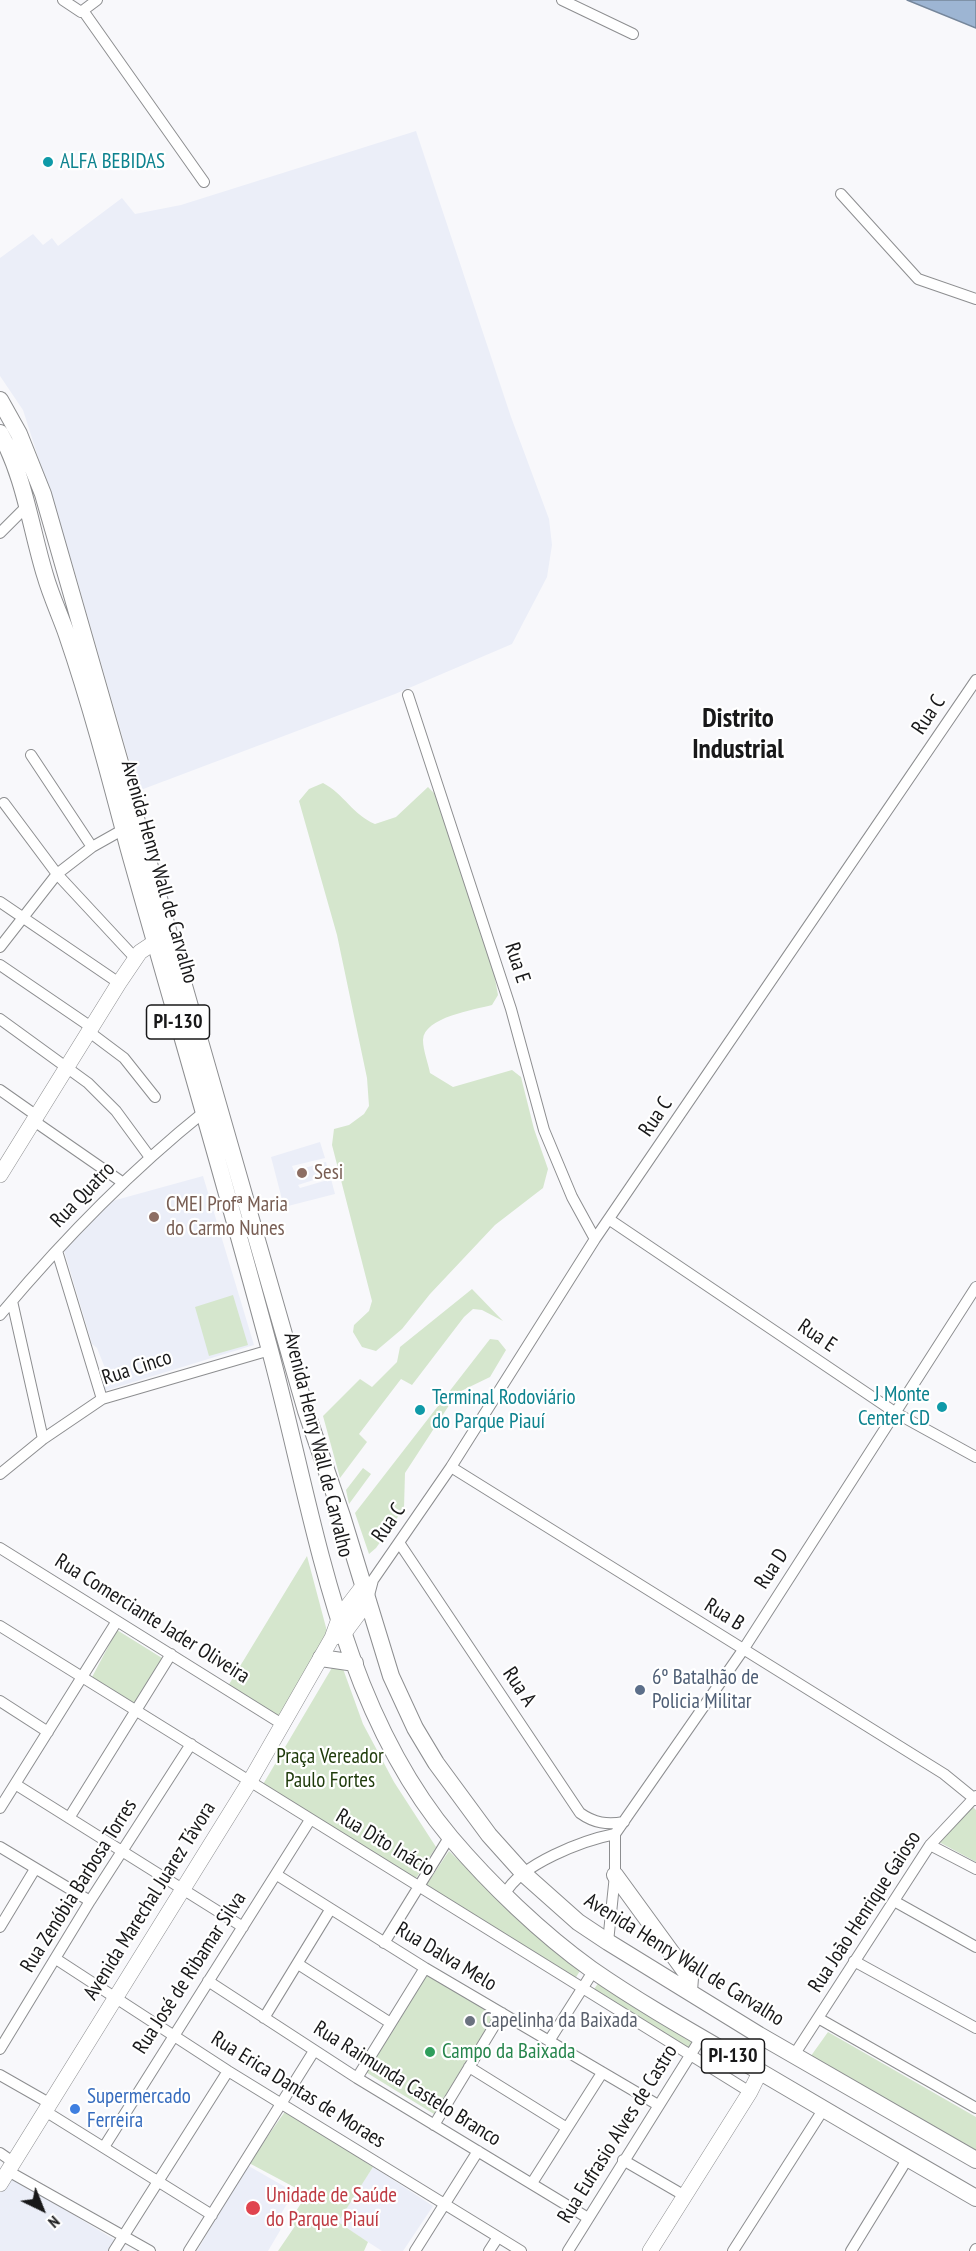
<!DOCTYPE html>
<html>
<head>
<meta charset="utf-8">
<style>
  body { margin:0 }
  #map { position:relative; width:976px; height:2251px; overflow:hidden; background:#f8f8fb; font-family:"PT Sans Narrow",sans-serif }
  canvas { display:block }
  .north { position:absolute; left:12px; top:2179px; width:60px; height:60px; -webkit-text-stroke:4px #fff; paint-order:stroke; rotate:137deg; font-size:16px; font-weight:700; line-height:24px; text-align:center; color:#181819 }
  .north::after { content:''; display:block; margin:auto; width:21px; height:27px; background:#181819; clip-path:polygon(50% 0,100% 100%,50% 72%,0 100%) }
</style>
</head>
<body>
<div id="map">
<canvas width="976" height="2251"></canvas>
<div class="north">N</div>
</div>
<script>
const ctx = document.querySelector('canvas').getContext('2d');
ctx.lineJoin = 'round';
function fillPath(path, color) {
  ctx.fillStyle = color;
  ctx.fill(path, 'evenodd');
}
function strokePath(path, color, width, dash) {
  ctx.strokeStyle = color;
  ctx.lineWidth = width;
  ctx.lineCap = dash ? 'butt' : 'round';
  ctx.setLineDash(dash || []);
  ctx.stroke(path);
}
function label(font, color, halo, rows, align = 'center') {
  ctx.font = font + ' "PT Sans Narrow",sans-serif';
  ctx.lineWidth = 4.5;
  ctx.setLineDash([]);
  ctx.textBaseline = 'middle';
  ctx.strokeStyle = halo;
  ctx.fillStyle = color;
  for (const [text, x, y, turn = 0] of rows) {
    ctx.save();
    ctx.translate(x, y);
    ctx.rotate((+turn || 0) * Math.PI / 180);
    ctx.textAlign = isNaN(turn) ? turn : align;
    if (halo) ctx.strokeText(text, 0, 0);
    ctx.fillText(text, 0, 0);
    ctx.restore();
  }
}
fillPath(new Path2D(`
  M 416,131 L 511,417 L 549,519 L 552,545 L 547,577 L 512,644 L 395,694 L 138,791 L 73,566 L 31,435 L 23,410 L 0,376 L 0,258 L 33,234 L 43,245 L 52,238 L 58,246 L 122,198 L 135,214 L 181,205 Z
  M 320,1142 L 325,1158 L 292,1166 L 294,1171 L 326,1162 L 329,1175 L 298,1185 L 300,1188 L 331,1179 L 335,1194 L 284,1207 L 271,1157 Z
  M 203,1176 L 254,1345 L 104,1391 L 99,1374 L 105,1368 L 97,1348 L 92,1344 L 63,1247 L 105,1203 Z
  M 247,2165 L 294,2192 L 275,2224 L 281,2229 L 268,2251 L 197,2251 Z
  M 373,2167 L 433,2206 L 403,2251 L 382,2251 L 337,2222 Z
  M 9,2176 L 120,2243 L 115,2251 L 0,2251 L 0,2191 Z`), '#ebeef8');
fillPath(new Path2D(`
  M 323,783 C 344,794 353,815 375,824 L 396,817 L 428,787 L 435,794 L 494,973 L 498,995 L 492,1005 C 474,1010 424,1017 423,1040 C 423,1050 428,1063 430,1073 L 453,1087 L 512,1070 L 521,1077 L 534,1129 L 548,1169 L 543,1188 L 495,1225 L 430,1294 L 402,1329 L 376,1351 L 362,1347 L 353,1332 L 354,1325 L 369,1311 L 372,1301 L 332,1145 L 334,1129 L 349,1125 L 364,1114 L 369,1106 L 367,1078 L 337,935 L 299,801 L 309,789 Z
  M 472,1289 L 503,1321 L 482,1310 L 473,1309 L 464,1317 L 412,1385 L 401,1379 L 359,1434 L 367,1442 L 340,1478 L 323,1416 L 360,1379 L 372,1387 L 397,1362 L 400,1347 Z
  M 233,1295 L 248,1345 L 209,1356 L 195,1307 Z
  M 490,1339 L 498,1340 L 506,1350 L 490,1377 L 457,1393 L 405,1473 L 404,1508 L 376,1548 L 369,1554 L 355,1513 Z
  M 363,1468 L 371,1474 L 349,1504 L 346,1490 Z
  M 307,1556 L 328,1635 L 278,1718 L 228,1686 Z
  M 117,1630 L 162,1658 L 134,1704 L 91,1679 Z
  M 333,1666 L 342,1666 L 363,1724 L 394,1782 L 436,1847 L 415,1880 L 262,1786 Z
  M 971,1805 L 976,1810 L 976,1862 L 939,1842 Z
  M 449,1851 L 496,1897 L 581,1969 L 575,1979 L 425,1887 Z
  M 425,1972 L 495,2014 L 434,2114 L 364,2071 Z
  M 599,1982 L 694,2040 L 687,2051 L 592,1992 Z
  M 828,2032 L 976,2117 L 976,2155 L 808,2060 Z
  M 286,2110 L 373,2167 L 338,2222 L 368,2242 L 364,2251 L 278,2251 L 295,2226 L 289,2222 L 307,2194 L 249,2163 Z`), '#d5e6cd');
const water = new Path2D(`
  M 907,0 L 976,0 L 976,28 Z`);
fillPath(water, '#9db5d3');
strokePath(water, '#75869b', 1.5);
const street = new Path2D(`
  M 63,0 L 81,12 L 97,0
  M 562,0 L 633,34
  M 84,12 L 204,182
  M 841,194 L 918,279 L 976,299
  M 0,533 L 25,508
  M 408,695 L 511,1009 L 544,1130 L 572,1197 L 595,1239
  M 31,755 L 92,847
  M 4,803 L 57,874 L 136,959
  M 0,902 L 119,983
  M 0,947 L 57,874 L 92,847 L 124,829
  M 0,965 L 91,1027
  M 0,1019 L 88,1083 L 116,1111 L 149,1156
  M 88,1031 L 124,1058 L 155,1097
  M 0,1090 L 37,1116
  M 34,1121 L 122,1182
  M 610,1220 L 896,1413 L 976,1457
  M 57,1251 L 102,1399
  M 12,1301 L 43,1439
  M 0,1315 C 62,1241 128,1173 204,1112
  M 451,1467 L 944,1774 L 976,1800
  M 0,1474 L 43,1439 L 102,1399 L 270,1350
  M 400,1544 L 580,1813 C 594,1823 607,1825 624,1822
  M 0,1548 L 282,1724
  M 368,1599 L 373,1580 L 451,1467 L 595,1239 L 976,680
  M 0,1626 L 750,2092
  M 0,1701 L 48,1732
  M 15,1784 L 243,1927
  M 0,1808 L 117,1621
  M 69,1818 L 171,1654
  M 930,1845 L 976,1869
  M 0,1847 L 90,1901
  M 277,1875 L 425,1968 L 658,2105
  M 505,1894 C 520,1864 584,1840 615,1834
  M 894,1901 L 976,1947
  M 0,1927 L 35,1869
  M 608,1942 L 615,1875 L 615,1834 L 743,1650 L 976,1287
  M 384,1943 L 450,1836
  M 56,1959 L 228,2071 L 521,2251
  M 854,1961 L 976,2028
  M 298,1964 L 389,2022
  M 208,1981 L 357,2078 L 588,2218
  M 264,2018 L 330,1910
  M 818,2018 L 976,2108
  M 549,2041 L 594,1970
  M 0,2049 L 90,1901 L 191,1744
  M 794,2055 L 930,1845 L 976,1796
  M 469,2067 L 567,2128
  M 0,2075 L 49,2103
  M 357,2078 L 425,1968
  M 45,2111 L 212,2215
  M 434,2125 L 502,2013
  M 104,2147 L 310,1820
  M 0,2153 L 13,2162
  M 623,2160 L 685,2196
  M 8,2171 L 150,2251
  M 532,2183 L 602,2073
  M 114,2251 L 228,2071
  M 189,2251 L 314,2051
  M 415,2251 L 478,2151
  M 489,2251 L 498,2237
  M 568,2251 L 701,2038
  M 733,2251 L 823,2110
  M 851,2251 L 908,2158
  M 975,2251 L 976,2249`);
const secondary = new Path2D(`
  M 0,1175 L 119,983 L 140,952 L 155,942
  M 335,1637 L 345,1632 L 368,1601
  M 0,2184 L 250,1781 L 332,1638 L 340,1616 L 363,1586
  M 650,2251 L 750,2092 L 760,2072`);
const primary = new Path2D(`
  M 0,400 L 19,434 L 43,494 L 306,1411 L 342,1516 L 391,1676 L 415,1728 L 436,1763 L 489,1835 L 524,1874 L 578,1922 L 608,1942 L 759,2035 L 976,2160
  M 0,433 C 24,475 31,529 45,575 C 51,596 60,615 67,635 C 91,705 110,778 129,850 C 175,1014 224,1178 268,1343 C 314,1510 336,1701 451,1838 C 490,1884 542,1934 591,1969 C 647,2008 706,2040 764,2074 C 835,2116 905,2157 976,2198
  M 321,1658 L 355,1663
  M 615,1875 L 690,1978 L 689,1991`);
strokePath(street, '#8d8e90', 12);
strokePath(secondary, '#8d8e90', 16);
strokePath(primary, '#8d8e90', 18);
strokePath(street, '#fff', 10);
strokePath(secondary, '#fff', 15);
strokePath(primary, '#fff', 16);
for (const [x, y, r, color] of [
  [48,162,6,"#0f9aa8"],
  [302,1173,6,"#8d6e63"],
  [154,1217,6,"#8d6e63"],
  [942,1407,6,"#0f9aa8"],
  [420,1410,6,"#0f9aa8"],
  [640,1690,6,"#5c6f8a"],
  [470,2021,6,"#6b7280"],
  [430,2052,6,"#2e9e5b"],
  [75,2109,6,"#3f7fe0"],
  [253,2208,8,"#e0444e"]
]) {
  const dot = new Path2D();
  dot.arc(x, y, r, 0, 2 * Math.PI);
  ctx.fillStyle = color;
  ctx.fill(dot);
  strokePath(dot, '#fff', 2);
}
for (const [x, y, w] of [
  [178,1022,63],
  [733,2056,63]
]) {
  const box = new Path2D();
  box.roundRect(x - w / 2, y - 17, w, 34, 4.5);
  ctx.fillStyle = '#fff';
  ctx.fill(box);
  strokePath(box, '#181819', 1.5);
}
label('bold 20px', '#181819', null, [
  ["PI-130",178,1022],
  ["PI-130",733,2056]
]);
label('21px', '#0d838f', '#fff', [
  ["ALFA BEBIDAS",60,162],
  ["J Monte",930,1395,"right"],
  ["Center CD",930,1419,"right"],
  ["Terminal Rodoviário",432,1398],
  ["do Parque Piauí",432,1422]
], 'left');
label('21px', '#181819', '#fff', [
  ["Rua C",929,715,-56],
  ["Avenida Henry Wall de Carvalho",159,872,74],
  ["Rua E",517,963,72],
  ["Rua C",656,1117,-56],
  ["Rua Quatro",83,1195,-46],
  ["Rua E",817,1336,34],
  ["Rua Cinco",137,1368,-18],
  ["Avenida Henry Wall de Carvalho",318,1445,76],
  ["Rua C",389,1523,-55],
  ["Rua D",772,1569,-57],
  ["Rua B",724,1615,32],
  ["Rua Comerciante Jader Oliveira",152,1619,32],
  ["Rua A",519,1687,56],
  ["Rua Dito Inácio",385,1843,31],
  ["Rua Zenóbia Barbosa Torres",79,1886,-58],
  ["Avenida Marechal Juarez Távora",150,1901,-58],
  ["Rua João Henrique Gaioso",865,1912,-57],
  ["Rua Dalva Melo",446,1957,31],
  ["Avenida Henry Wall de Carvalho",684,1960,32],
  ["Rua José de Ribamar Silva",190,1973,-57],
  ["Rua Raimunda Castelo Branco",407,2084,32],
  ["Rua Erica Dantas de Moraes",298,2090,32],
  ["Rua Eufrasio Alves de Castro",618,2134,-58]
]);
label('21px', '#785e54', '#fff', [
  ["Sesi",314,1173],
  ["CMEI Profª Maria",166,1205],
  ["do Carmo Nunes",166,1229]
], 'left');
label('21px', '#4e5e75', '#fff', [
  ["6º Batalhão de",652,1678],
  ["Policia Militar",652,1702]
], 'left');
label('21px', '#1e3a0a', '#fff', [
  ["Praça Vereador",330,1757],
  ["Paulo Fortes",330,1781]
]);
label('21px', '#5b616d', '#fff', [
  ["Capelinha da Baixada",482,2021]
], 'left');
label('21px', '#27864d', '#fff', [
  ["Campo da Baixada",442,2052]
], 'left');
label('21px', '#366cbe', '#fff', [
  ["Supermercado",87,2097],
  ["Ferreira",87,2121]
], 'left');
label('21px', '#be3a42', '#fff', [
  ["Unidade de Saúde",266,2196],
  ["do Parque Piauí",266,2220]
], 'left');
label('bold 27px', '#181819', '#fff', [
  ["Distrito",738,719],
  ["Industrial",738,750]
]);
</script>
</body>
</html>
